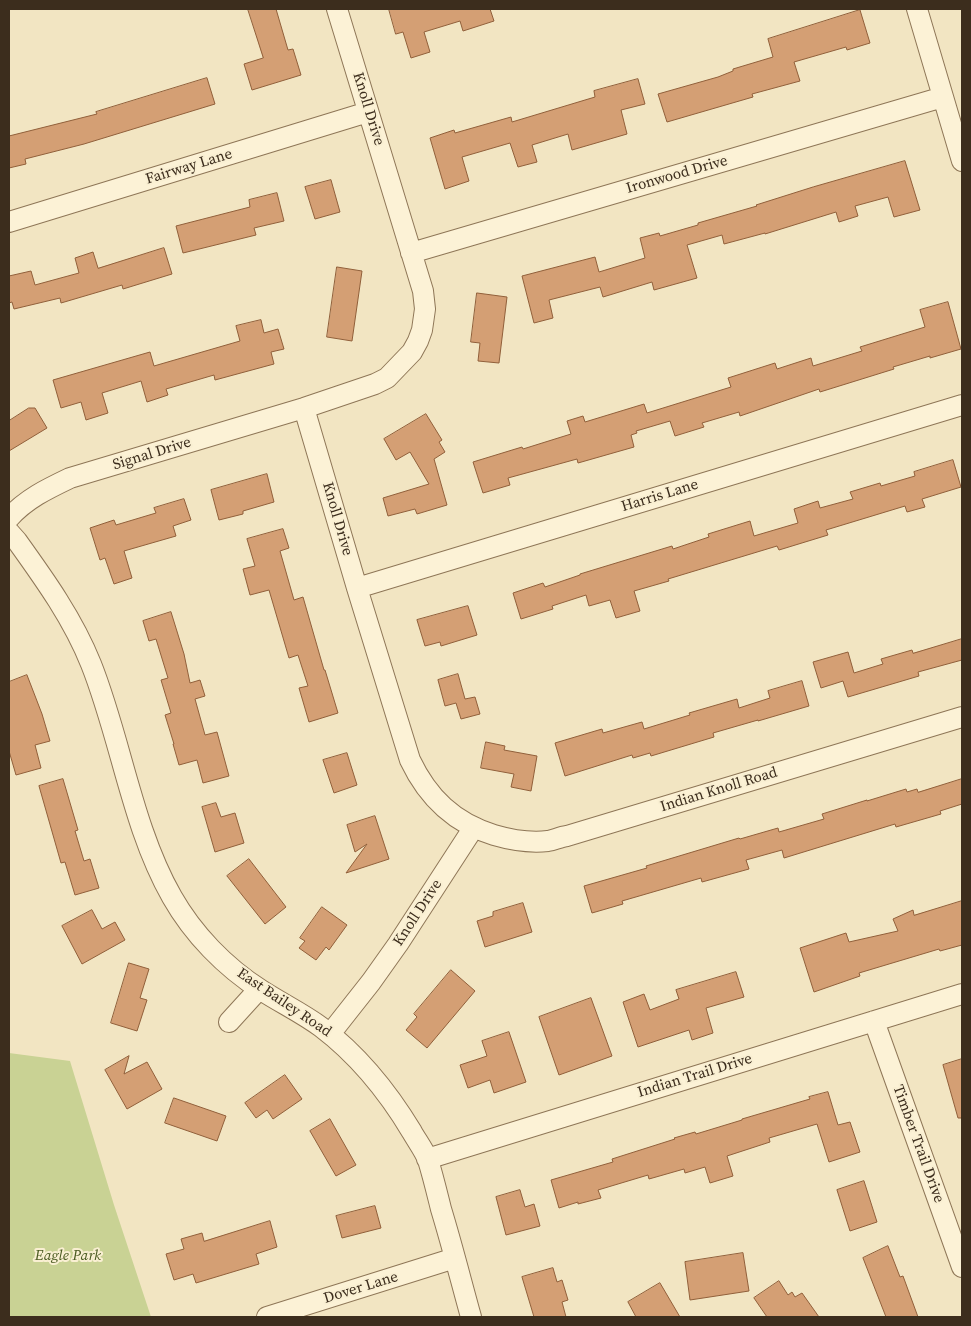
<!DOCTYPE html>
<html>
<head>
<meta charset="utf-8">
<style>
  body { margin:0 }
  #map { position:relative; width:971px; height:1326px; overflow:hidden; background:#f2e5c2; font-family:"Source Serif 4",serif }
  canvas { display:block }
  .frame { position:absolute; inset:0; border:10px solid #3c2d1d; pointer-events:none }
</style>
</head>
<body>
<div id="map">
<canvas width="971" height="1326"></canvas>
<div class="frame"></div>
</div>
<script>
const ctx = document.querySelector('canvas').getContext('2d');
ctx.lineJoin = 'round';
function fillPath(path, color) {
  ctx.fillStyle = color;
  ctx.fill(path, 'evenodd');
}
function strokePath(path, color, width, dash) {
  ctx.strokeStyle = color;
  ctx.lineWidth = width;
  ctx.lineCap = dash ? 'butt' : 'round';
  ctx.setLineDash(dash || []);
  ctx.stroke(path);
}
function label(font, color, halo, rows, align = 'center') {
  ctx.font = font + ' "Source Serif 4",serif';
  ctx.lineWidth = 4;
  ctx.setLineDash([]);
  ctx.textBaseline = 'middle';
  ctx.strokeStyle = halo;
  ctx.fillStyle = color;
  for (const [text, x, y, turn = 0] of rows) {
    ctx.save();
    ctx.translate(x, y);
    ctx.rotate((+turn || 0) * Math.PI / 180);
    ctx.textAlign = isNaN(turn) ? turn : align;
    if (halo) ctx.strokeText(text, 0, 0);
    ctx.fillText(text, 0, 0);
    ctx.restore();
  }
}
fillPath(new Path2D(`
  M 9,1053 L 70,1061 L 114,1205 L 151,1317 L 9,1317 Z`), '#c9d294');
const building = new Path2D(`
  M 248,9 L 276,9 L 288,50 L 293,49 L 301,75 L 252,90 L 244,64 L 263,58 Z
  M 389,9 L 490,9 L 494,21 L 463,31 L 460,21 L 424,32 L 430,52 L 411,58 L 403,32 L 396,34 Z
  M 860,10 L 870,43 L 847,50 L 846,47 L 794,62 L 800,81 L 752,94 L 753,97 L 667,122 L 658,94 L 718,77 L 733,71 L 733,69 L 773,57 L 768,39 Z
  M 207,78 L 215,104 L 84,144 L 25,159 L 26,164 L 9,168 L 9,136 L 97,114 L 96,112 Z
  M 638,79 L 645,104 L 621,110 L 627,134 L 572,150 L 568,134 L 532,145 L 537,162 L 518,167 L 510,143 L 462,157 L 469,181 L 445,189 L 430,138 L 454,130 L 455,133 L 511,117 L 512,122 L 595,97 L 594,91 Z
  M 905,161 L 920,210 L 894,217 L 888,197 L 855,206 L 858,216 L 839,222 L 836,212 L 765,234 L 765,233 L 724,244 L 722,235 L 687,245 L 697,278 L 654,290 L 652,282 L 603,297 L 600,287 L 549,300 L 553,318 L 534,323 L 522,276 L 595,257 L 599,272 L 645,258 L 640,238 L 659,233 L 660,236 L 698,225 L 698,223 L 757,206 L 756,205 L 813,187 Z
  M 331,180 L 340,212 L 315,219 L 305,187 Z
  M 277,193 L 284,221 L 254,228 L 256,235 L 183,253 L 176,226 L 250,207 L 249,200 Z
  M 164,248 L 172,274 L 123,289 L 122,285 L 61,303 L 60,298 L 14,309 L 12,302 L 9,303 L 9,276 L 31,271 L 35,285 L 79,273 L 75,258 L 93,252 L 98,268 Z
  M 337,267 L 362,271 L 352,341 L 327,337 Z
  M 477,293 L 507,297 L 499,363 L 478,361 L 480,343 L 471,342 Z
  M 948,302 L 961,349 L 930,358 L 930,356 L 893,367 L 894,369 L 820,392 L 819,389 L 740,416 L 739,412 L 702,423 L 704,427 L 675,436 L 670,421 L 636,431 L 637,433 L 631,435 L 634,447 L 578,463 L 577,459 L 508,478 L 510,485 L 483,493 L 473,462 L 522,447 L 523,449 L 571,434 L 567,421 L 583,416 L 585,422 L 644,404 L 647,413 L 731,387 L 728,378 L 775,363 L 777,369 L 811,358 L 813,366 L 862,351 L 860,347 L 925,327 L 920,310 Z
  M 261,320 L 264,333 L 278,329 L 284,349 L 271,352 L 274,364 L 215,380 L 214,375 L 166,389 L 168,395 L 147,402 L 141,381 L 102,393 L 108,413 L 86,420 L 81,402 L 61,408 L 53,380 L 150,352 L 154,366 L 240,341 L 236,326 Z
  M 29,408 L 35,408 L 47,428 L 9,451 L 9,421 Z
  M 426,414 L 442,440 L 439,442 L 445,452 L 434,459 L 447,505 L 417,514 L 415,509 L 388,516 L 383,498 L 429,484 L 410,452 L 396,460 L 384,439 Z
  M 953,460 L 961,487 L 922,499 L 925,507 L 907,512 L 905,506 L 826,530 L 828,535 L 779,550 L 777,546 L 668,579 L 669,581 L 634,591 L 640,611 L 616,618 L 610,600 L 589,606 L 586,595 L 552,606 L 553,609 L 521,619 L 513,593 L 543,583 L 545,587 L 580,575 L 580,574 L 672,546 L 673,549 L 709,537 L 708,534 L 750,521 L 754,536 L 798,523 L 794,509 L 818,501 L 820,508 L 853,499 L 850,492 L 880,483 L 881,486 L 915,476 L 914,472 Z
  M 267,474 L 274,502 L 243,511 L 243,514 L 219,520 L 211,490 Z
  M 184,499 L 191,520 L 173,526 L 176,536 L 124,551 L 132,578 L 114,584 L 105,558 L 100,560 L 90,528 L 114,520 L 116,525 L 156,513 L 154,508 Z
  M 283,529 L 289,548 L 280,551 L 294,600 L 303,597 L 324,670 L 325,670 L 338,713 L 309,722 L 299,688 L 308,686 L 298,655 L 289,658 L 269,590 L 250,595 L 243,569 L 255,566 L 247,539 Z
  M 468,606 L 477,635 L 441,646 L 440,642 L 425,646 L 417,620 Z
  M 171,612 L 184,654 L 190,683 L 200,680 L 205,696 L 195,699 L 205,735 L 217,732 L 229,776 L 203,783 L 197,760 L 179,765 L 173,744 L 174,744 L 165,715 L 171,713 L 161,680 L 168,678 L 156,639 L 149,641 L 143,621 Z
  M 962,639 L 962,660 L 918,672 L 919,676 L 848,697 L 843,681 L 821,688 L 813,662 L 848,652 L 854,673 L 883,664 L 881,659 L 912,650 L 913,653 Z
  M 458,674 L 465,699 L 475,697 L 480,714 L 461,719 L 456,703 L 445,706 L 438,680 Z
  M 27,675 L 42,714 L 50,741 L 35,745 L 41,768 L 16,775 L 9,751 L 9,682 Z
  M 802,681 L 809,706 L 758,721 L 758,720 L 713,733 L 714,737 L 651,756 L 650,753 L 633,758 L 632,755 L 565,776 L 555,743 L 602,729 L 603,733 L 642,722 L 644,729 L 690,715 L 689,713 L 737,699 L 739,708 L 770,698 L 768,691 Z
  M 486,742 L 505,746 L 504,750 L 537,756 L 531,791 L 511,787 L 514,774 L 481,768 Z
  M 347,753 L 357,785 L 334,793 L 323,760 Z
  M 63,779 L 78,830 L 75,831 L 84,861 L 90,859 L 99,888 L 75,895 L 65,862 L 61,863 L 39,786 Z
  M 962,779 L 962,804 L 940,811 L 941,814 L 896,827 L 895,824 L 784,858 L 782,850 L 746,860 L 749,869 L 702,882 L 701,878 L 622,901 L 623,904 L 592,913 L 584,886 L 647,868 L 646,866 L 739,838 L 740,839 L 778,828 L 779,832 L 824,819 L 822,814 L 867,800 L 867,801 L 906,789 L 907,792 L 917,789 L 918,792 Z
  M 216,803 L 221,817 L 235,813 L 244,843 L 215,852 L 202,807 Z
  M 375,816 L 389,859 L 346,873 L 367,844 L 355,852 L 347,825 Z
  M 249,859 L 286,907 L 265,924 L 227,876 Z
  M 962,901 L 962,945 L 940,951 L 939,949 L 859,973 L 860,976 L 814,992 L 800,948 L 846,933 L 849,942 L 898,931 L 893,919 L 913,910 L 914,915 Z
  M 523,903 L 532,932 L 485,947 L 477,921 L 493,916 L 493,912 Z
  M 322,907 L 347,925 L 329,950 L 326,947 L 316,960 L 299,948 L 305,941 L 300,938 Z
  M 92,910 L 102,929 L 115,922 L 125,940 L 82,964 L 62,926 Z
  M 129,963 L 149,969 L 140,998 L 147,1000 L 137,1031 L 111,1023 Z
  M 451,970 L 475,991 L 427,1048 L 406,1030 L 417,1017 L 414,1014 Z
  M 736,972 L 744,997 L 706,1008 L 713,1033 L 692,1040 L 689,1030 L 638,1047 L 623,1002 L 644,994 L 650,1010 L 679,999 L 676,990 Z
  M 591,998 L 612,1056 L 559,1075 L 539,1017 Z
  M 509,1032 L 526,1082 L 494,1093 L 490,1080 L 468,1088 L 460,1065 L 487,1056 L 482,1041 Z
  M 129,1056 L 124,1074 L 147,1062 L 162,1089 L 127,1109 L 105,1070 Z
  M 962,1059 L 962,1118 L 958,1118 L 943,1065 Z
  M 285,1075 L 302,1099 L 273,1119 L 267,1110 L 256,1118 L 245,1103 Z
  M 828,1092 L 838,1125 L 850,1122 L 860,1152 L 829,1162 L 817,1124 L 769,1138 L 770,1142 L 727,1156 L 733,1176 L 710,1183 L 705,1167 L 685,1173 L 684,1169 L 649,1179 L 648,1175 L 598,1190 L 601,1198 L 578,1204 L 578,1202 L 559,1208 L 551,1180 L 613,1162 L 612,1159 L 675,1139 L 674,1138 L 695,1132 L 696,1134 L 742,1120 L 742,1119 L 810,1099 L 809,1097 Z
  M 174,1098 L 226,1116 L 217,1141 L 165,1123 Z
  M 330,1119 L 356,1165 L 336,1176 L 310,1131 Z
  M 864,1181 L 877,1222 L 850,1231 L 837,1190 Z
  M 520,1190 L 525,1207 L 534,1204 L 540,1226 L 506,1235 L 496,1197 Z
  M 375,1206 L 381,1228 L 342,1238 L 336,1216 Z
  M 270,1221 L 277,1247 L 256,1254 L 259,1264 L 196,1283 L 193,1274 L 174,1280 L 166,1254 L 184,1249 L 181,1239 L 202,1233 L 204,1241 Z
  M 888,1246 L 900,1277 L 903,1276 L 918,1317 L 886,1317 L 863,1258 Z
  M 743,1253 L 749,1291 L 690,1300 L 685,1262 Z
  M 553,1268 L 557,1282 L 562,1280 L 568,1300 L 562,1302 L 566,1317 L 534,1317 L 522,1277 Z
  M 779,1281 L 788,1295 L 792,1292 L 795,1297 L 802,1293 L 819,1317 L 767,1317 L 754,1298 Z
  M 660,1283 L 680,1317 L 636,1317 L 628,1302 Z`);
fillPath(building, '#d49f74');
strokePath(building, '#905f3a', 1);
const minor = new Path2D(`
  M 917,9 L 962,161
  M 9,222 L 368,112
  M 411,253 L 943,97
  M 304,408 L 357,588 L 410,760 C 428,798 454,823 494,835 C 511,840 530,843 548,841 C 554,840 560,837 567,836 L 962,717
  M 9,518 C 26,499 47,489 70,478 L 304,408 L 375,384 L 387,378 L 412,352 L 418,341 L 422,330 L 425,309 L 423,291 L 337,9
  M 9,532 L 17,541 C 45,580 73,619 91,664 C 121,739 132,827 172,897 C 193,934 225,967 261,990 C 281,1003 302,1013 321,1027 C 358,1055 388,1092 412,1132 C 417,1141 424,1150 428,1160 C 433,1176 437,1193 441,1209 C 452,1245 461,1281 471,1317
  M 357,588 L 962,405
  M 874,1021 L 962,1267
  M 229,1022 L 259,989
  M 330,1034 L 371,982 L 398,944 L 474,827
  M 427,1159 L 962,994
  M 267,1317 L 455,1258`);
strokePath(minor, '#8e7657', 22);
strokePath(minor, '#fcf2d6', 20);
label('15px', '#3c2d1d', '#f9efd2', [
  ["Knoll Drive",368,109,73],
  ["Fairway Lane",189,167,-17],
  ["Ironwood Drive",677,175,-16],
  ["Signal Drive",152,454,-17],
  ["Harris Lane",660,496,-17],
  ["Knoll Drive",337,519,74],
  ["Indian Knoll Road",719,790,-17],
  ["Knoll Drive",418,913,-57],
  ["East Bailey Road",284,1003,34],
  ["Indian Trail Drive",695,1076,-17],
  ["Timber Trail Drive",918,1144,70],
  ["Dover Lane",361,1288,-17]
]);
label('italic 15px', '#4b5b21', '#f9efd2', [
  ["Eagle Park",68,1256]
]);
</script>
</body>
</html>
